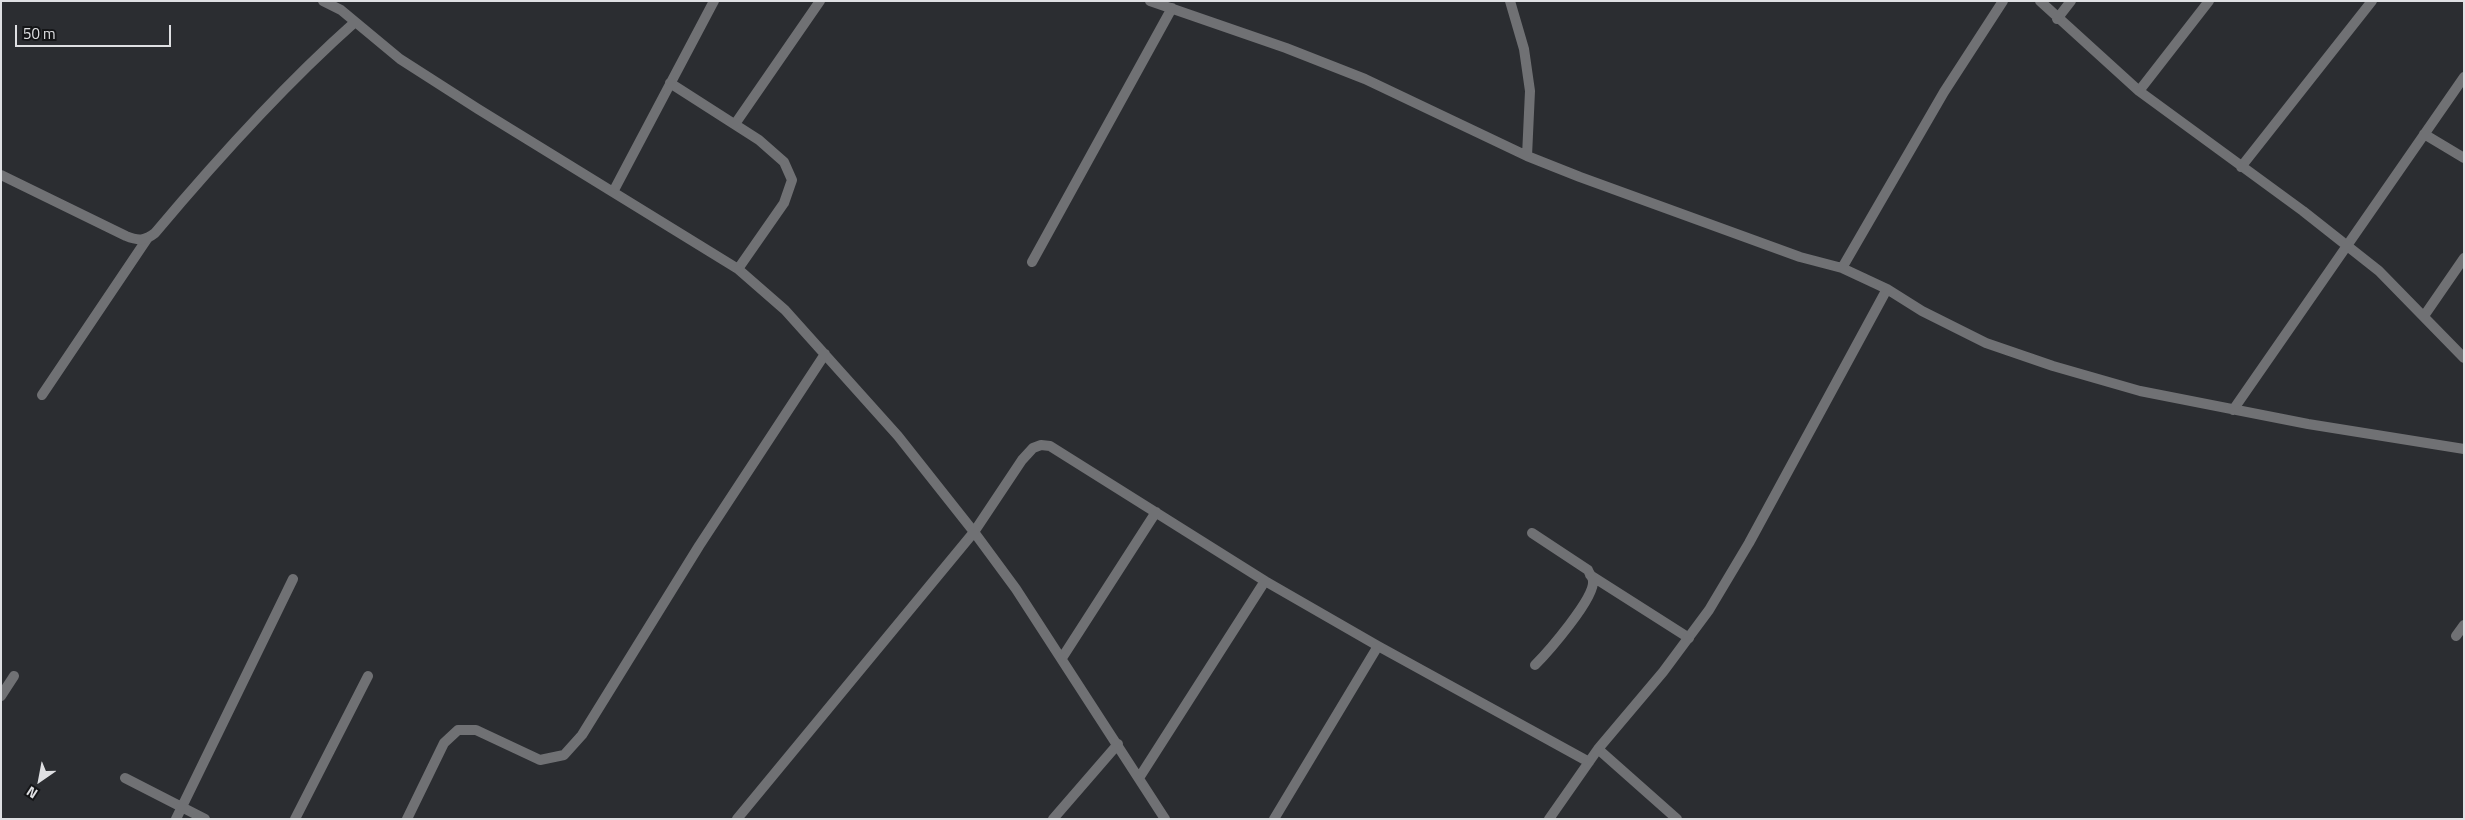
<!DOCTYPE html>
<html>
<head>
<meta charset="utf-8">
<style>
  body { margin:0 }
  #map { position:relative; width:2465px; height:820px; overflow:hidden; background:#2b2d31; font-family:"Titillium Web",sans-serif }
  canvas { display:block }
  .frame { position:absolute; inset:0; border:2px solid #dfe0e3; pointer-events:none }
  .north { position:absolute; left:15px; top:755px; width:50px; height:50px; -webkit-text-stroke:4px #141517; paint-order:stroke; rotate:213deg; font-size:14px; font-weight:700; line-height:20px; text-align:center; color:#dfe0e3 }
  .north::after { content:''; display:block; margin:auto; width:18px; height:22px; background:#dfe0e3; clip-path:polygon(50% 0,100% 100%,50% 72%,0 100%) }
  .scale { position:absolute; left:15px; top:25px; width:156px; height:22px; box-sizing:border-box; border:2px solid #dfe0e3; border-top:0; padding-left:6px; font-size:15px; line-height:18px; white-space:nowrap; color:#dfe0e3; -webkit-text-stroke:4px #141517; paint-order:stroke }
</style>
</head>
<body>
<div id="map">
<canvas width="2465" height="820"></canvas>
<div class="frame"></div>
<div class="north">N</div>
<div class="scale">50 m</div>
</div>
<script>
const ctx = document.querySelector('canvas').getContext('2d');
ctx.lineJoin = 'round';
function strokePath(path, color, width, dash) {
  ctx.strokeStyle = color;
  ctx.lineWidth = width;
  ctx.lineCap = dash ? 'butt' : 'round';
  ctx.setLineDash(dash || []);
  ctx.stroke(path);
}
strokePath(new Path2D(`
  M 42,395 L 147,239
  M 1532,533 L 1588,570 C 1589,573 1593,578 1593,581 C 1595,598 1548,652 1535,665
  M 1590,575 L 1689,638`), '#707174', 10);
strokePath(new Path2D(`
  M 323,1 L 341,10 L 400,59 L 478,109 L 738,269 L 785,310 L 898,436 L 974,532 L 1016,589 L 1165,819
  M 1150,1 L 1286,48 L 1365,79 L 1527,156 L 1580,177 L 1800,257 L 1842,268 L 1887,289 L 1922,311 L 1986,343 L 2053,366 L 2140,391 L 2308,424 L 2464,449
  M 1510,1 L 1524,49 L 1530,91 L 1527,156
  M 2040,1 L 2139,91 L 2303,211 L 2379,271 L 2464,358
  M 2057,19 L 2071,1
  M 670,83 L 759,140 L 784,162 L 792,180 L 784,203 L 738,269
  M 2139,91 L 2209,1
  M 735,124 L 820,1
  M 2424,134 L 2464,158
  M 2241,167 L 2372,1
  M 1,175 L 126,236 C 138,241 145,241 155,233 C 218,158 283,86 355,22
  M 613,192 L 714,1
  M 1032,262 L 1172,8
  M 1842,268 L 1944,92 L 2003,1
  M 2424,316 L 2464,258
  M 2233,410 L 2464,77
  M 2456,636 L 2464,625
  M 1062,658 L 1156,512
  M 1,696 L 14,676
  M 1598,749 L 1677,819
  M 125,778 L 205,819
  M 1139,778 L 1265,581
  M 176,819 L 293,579
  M 295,819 L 368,676
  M 407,819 L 444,743 L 458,730 L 476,730 L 540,760 L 564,755 L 582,735 L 699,546 L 825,354
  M 737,819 L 974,532 L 1022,460 L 1033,448 L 1041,445 L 1050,446 L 1265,581 L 1378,646 L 1589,762
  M 1053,819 L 1118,744
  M 1274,819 L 1378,646
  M 1549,819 L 1598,749 L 1663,672 L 1709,610 L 1749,543 L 1887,289`), '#707174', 10);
</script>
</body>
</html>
